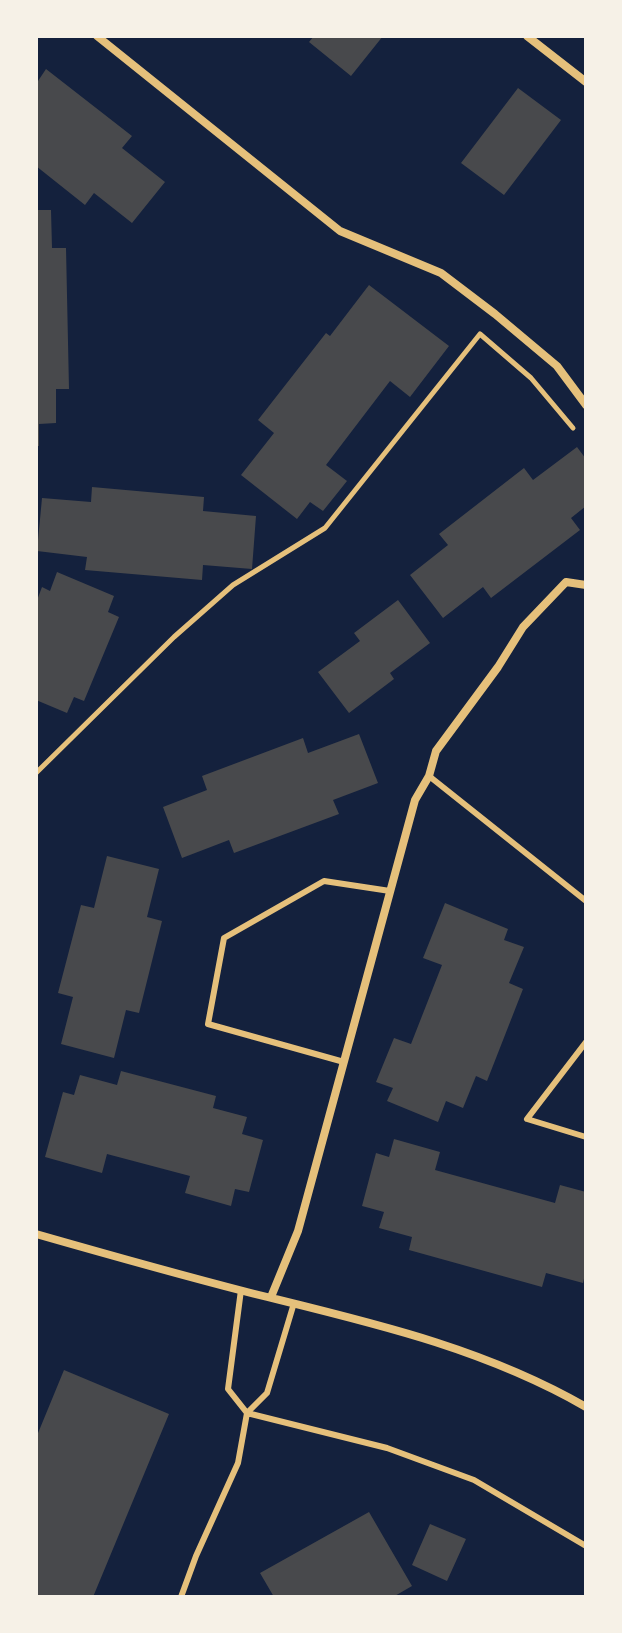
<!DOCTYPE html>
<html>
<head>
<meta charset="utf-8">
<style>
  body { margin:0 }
  #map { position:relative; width:622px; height:1633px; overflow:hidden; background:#14213d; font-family:"Exo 2",sans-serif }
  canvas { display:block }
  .frame { position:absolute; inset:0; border:38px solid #f6f1e7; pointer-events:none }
</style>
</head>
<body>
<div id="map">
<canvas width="622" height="1633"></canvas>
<div class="frame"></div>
</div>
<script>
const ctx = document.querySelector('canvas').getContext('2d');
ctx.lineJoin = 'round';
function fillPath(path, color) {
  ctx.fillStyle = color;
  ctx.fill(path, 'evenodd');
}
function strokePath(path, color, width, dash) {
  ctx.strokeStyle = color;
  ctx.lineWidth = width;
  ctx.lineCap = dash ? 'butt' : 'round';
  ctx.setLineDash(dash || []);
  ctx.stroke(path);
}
fillPath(new Path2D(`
  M 314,36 L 383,36 L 351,76 L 309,42 Z
  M 46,69 L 132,136 L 122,148 L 165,182 L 132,223 L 94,193 L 85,205 L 36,166 L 36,79 L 38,81 Z
  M 518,88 L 561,120 L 504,195 L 461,163 Z
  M 36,210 L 51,210 L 52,248 L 66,248 L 69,389 L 56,389 L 56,423 L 39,424 L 39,446 L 36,446 Z
  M 369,285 L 449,346 L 410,397 L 390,381 L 326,465 L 347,481 L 323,511 L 310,502 L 297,519 L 241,475 L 274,433 L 258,420 L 326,333 L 330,336 Z
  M 577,447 L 586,459 L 586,506 L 571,518 L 580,530 L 491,598 L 483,587 L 443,618 L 410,575 L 448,545 L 439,534 L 524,468 L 533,480 Z
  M 92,487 L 204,497 L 203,511 L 256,516 L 252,569 L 203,565 L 202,580 L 85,570 L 87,557 L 37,551 L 42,498 L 91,502 Z
  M 57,572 L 114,596 L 108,612 L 119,617 L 84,701 L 74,697 L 67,713 L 36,700 L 36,603 L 42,587 L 50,591 Z
  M 398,600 L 430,643 L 390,673 L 394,679 L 349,713 L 318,672 L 360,641 L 354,633 Z
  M 359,734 L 378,783 L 333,800 L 339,814 L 234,853 L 229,840 L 182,858 L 163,807 L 207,790 L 202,776 L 303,738 L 308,753 Z
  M 107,856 L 159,869 L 147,917 L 162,921 L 139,1013 L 126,1010 L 114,1058 L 61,1044 L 73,997 L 58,993 L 81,905 L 94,908 Z
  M 445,903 L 508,929 L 504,940 L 524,947 L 509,983 L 523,989 L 487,1081 L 476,1076 L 463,1108 L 446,1101 L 438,1122 L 387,1101 L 393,1088 L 376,1082 L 394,1038 L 411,1044 L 442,965 L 423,958 Z
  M 121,1071 L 216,1096 L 213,1108 L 247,1117 L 242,1134 L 263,1140 L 249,1192 L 235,1189 L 231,1206 L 185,1193 L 190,1176 L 107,1154 L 102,1173 L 45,1157 L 63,1092 L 74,1095 L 80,1075 L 117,1085 Z
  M 394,1139 L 440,1152 L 435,1170 L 555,1203 L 560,1185 L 586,1192 L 586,1270 L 583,1283 L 546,1273 L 542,1287 L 409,1250 L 412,1237 L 379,1228 L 384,1212 L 362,1206 L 376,1153 L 389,1157 Z
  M 64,1370 L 169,1414 L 93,1597 L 36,1595 L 36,1438 Z
  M 369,1512 L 412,1586 L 393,1597 L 274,1597 L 260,1573 Z
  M 430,1524 L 466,1539 L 447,1581 L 412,1565 Z`), '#48494c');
strokePath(new Path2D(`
  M 36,773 L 174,637 L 233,585 L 325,528 L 480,334 L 531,378 L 573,428`), '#e5c07b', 5);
strokePath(new Path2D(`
  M 429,776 L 586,901
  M 586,1042 L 527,1119 L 586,1137
  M 344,1062 L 208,1024 L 224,938 L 324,881 L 390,891
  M 241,1290 L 228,1389 L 247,1413 L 387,1448 L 474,1480 L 586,1546
  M 181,1597 L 196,1556 L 238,1463 L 247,1413 L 267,1393 L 294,1303`), '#e5c07b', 6);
strokePath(new Path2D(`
  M 97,36 L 340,231 L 441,273 L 495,314 L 557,366 L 586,405
  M 527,36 L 586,82
  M 36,1234 C 106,1254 177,1274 247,1292 C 364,1321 480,1346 586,1407
  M 271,1297 L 298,1231 L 415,800 L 429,776 L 436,751 L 498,667 L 523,627 L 566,582 L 586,585`), '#e5c07b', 8);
</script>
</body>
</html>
